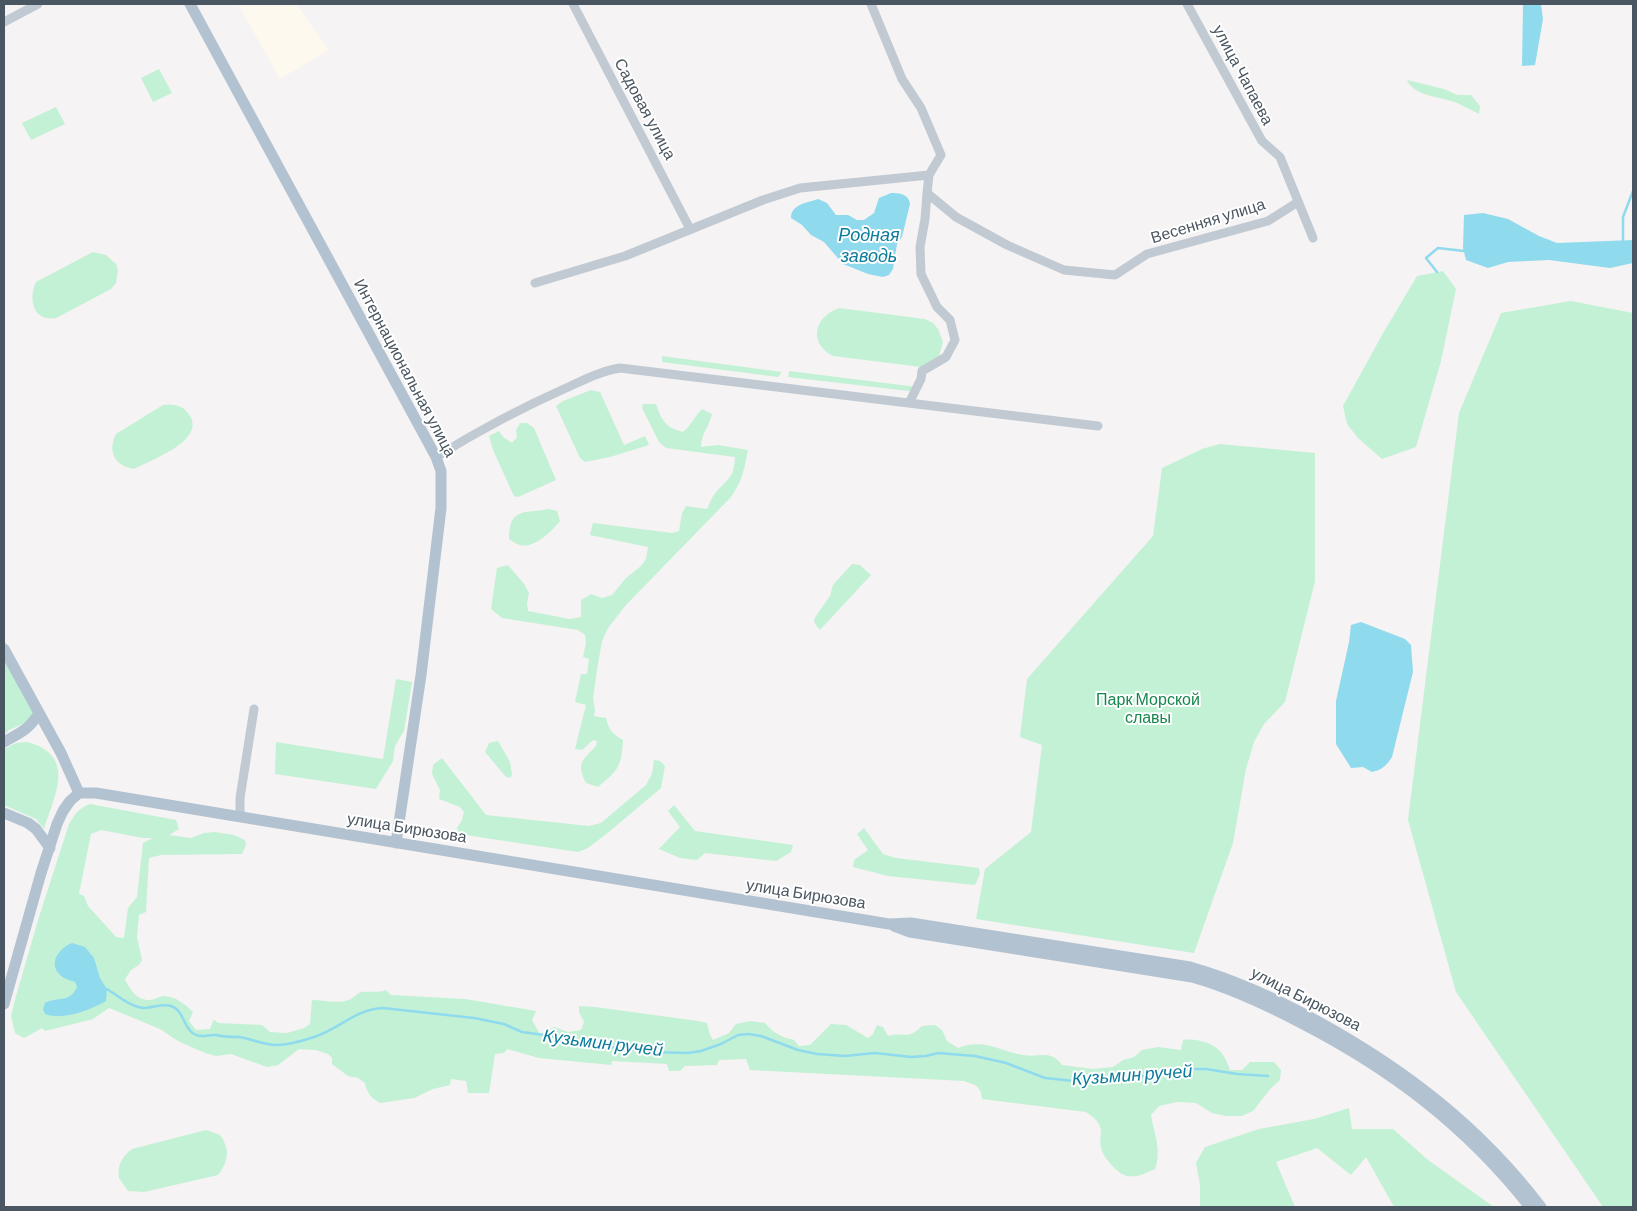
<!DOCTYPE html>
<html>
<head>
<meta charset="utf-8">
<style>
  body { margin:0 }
  #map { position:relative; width:1637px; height:1211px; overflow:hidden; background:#f5f3f3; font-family:Barlow,sans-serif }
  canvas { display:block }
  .frame { position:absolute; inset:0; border:5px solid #4a5661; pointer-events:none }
</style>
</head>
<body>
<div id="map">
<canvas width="1637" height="1211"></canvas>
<div class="frame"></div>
</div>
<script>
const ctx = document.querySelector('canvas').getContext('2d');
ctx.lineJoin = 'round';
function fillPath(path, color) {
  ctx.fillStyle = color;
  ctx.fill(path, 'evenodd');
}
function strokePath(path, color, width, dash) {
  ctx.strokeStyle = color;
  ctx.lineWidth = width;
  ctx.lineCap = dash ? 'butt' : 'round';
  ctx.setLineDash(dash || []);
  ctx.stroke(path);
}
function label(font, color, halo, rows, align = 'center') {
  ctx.font = font + ' Barlow,sans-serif';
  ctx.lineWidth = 4;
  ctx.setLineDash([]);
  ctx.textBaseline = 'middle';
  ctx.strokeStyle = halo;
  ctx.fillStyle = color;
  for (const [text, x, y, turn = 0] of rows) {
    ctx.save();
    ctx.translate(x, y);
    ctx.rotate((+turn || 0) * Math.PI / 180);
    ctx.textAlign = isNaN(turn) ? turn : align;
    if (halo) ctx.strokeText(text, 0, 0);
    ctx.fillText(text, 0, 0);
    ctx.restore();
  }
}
fillPath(new Path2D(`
  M 238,4 L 296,4 L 329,50 L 280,79 Z`), '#fdf9ef');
fillPath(new Path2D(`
  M 159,69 L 172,93 L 153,102 L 141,78 Z
  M 1407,80 L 1444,89 L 1457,95 L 1471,95 L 1480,106 L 1479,114 C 1471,110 1464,106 1457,103 C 1441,96 1414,97 1407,80 Z
  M 56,107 L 65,124 L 31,140 L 22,123 Z
  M 93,252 L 106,255 L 116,264 L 118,270 L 116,283 L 111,289 L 56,318 C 33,322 28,299 36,282 Z
  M 1443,271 L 1456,289 L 1441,361 L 1416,447 L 1382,459 L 1358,438 L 1347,424 L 1343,406 L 1382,335 L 1417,276 Z
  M 1571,301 L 1633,313 L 1633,1207 L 1603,1207 L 1456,992 L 1408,820 L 1459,413 L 1501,313 Z
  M 839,308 L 925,319 L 933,323 L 938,329 L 943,342 L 939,356 L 935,361 L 921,367 L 833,356 C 808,343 814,317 839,308 Z
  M 662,356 L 782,372 L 778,377 L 662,362 Z
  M 789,371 L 917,387 L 917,392 L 788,377 Z
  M 591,390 L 600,392 L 624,445 L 645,436 L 649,445 L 610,457 L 585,462 L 580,458 L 556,406 L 563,401 Z
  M 643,404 L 656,404 C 662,421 665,427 683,432 C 691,426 694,417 702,409 L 712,414 C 709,428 701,433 701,447 L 718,445 L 748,450 C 744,469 743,480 731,497 L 626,605 L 608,628 L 602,641 L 597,670 L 593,698 L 595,710 L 594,716 L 606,718 C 609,730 612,734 623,740 C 621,768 619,769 598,787 L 586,783 C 576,763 582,761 596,746 L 597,741 L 593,740 L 582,750 L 575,749 L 586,705 L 575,702 L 581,674 L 587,674 L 589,659 L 583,657 L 586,643 L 585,635 L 578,630 L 502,618 L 491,609 L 497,568 L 508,565 L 524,584 L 529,593 L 527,604 L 528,611 L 570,619 L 581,617 L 581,600 L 591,594 L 602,598 L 612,595 L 626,578 L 641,566 L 646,559 L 648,547 L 590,535 L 593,523 L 672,533 L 679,531 L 682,513 L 686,506 L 707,509 C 710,503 712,496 717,491 C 729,478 734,477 735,457 L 666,448 L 659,442 L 642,408 Z
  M 163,405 C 174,404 184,405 190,416 C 205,441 151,460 134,469 C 115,466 107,452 116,434 Z
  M 520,423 L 527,423 L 534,428 L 556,480 L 518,497 L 514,496 L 493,450 L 489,436 L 499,431 L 503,437 L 512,443 L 517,437 L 516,430 Z
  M 1220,444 L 1315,453 L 1315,581 L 1285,702 L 1264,724 L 1254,742 L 1246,769 L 1233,843 L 1194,953 L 976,919 L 985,869 L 1031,832 L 1042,745 L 1020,737 L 1027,679 L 1153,536 L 1162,468 L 1202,449 Z
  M 549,509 L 557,511 L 560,521 C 552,531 534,549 520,545 C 516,544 512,541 509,539 C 509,506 526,514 549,509 Z
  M 852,564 L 860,565 L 871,575 L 820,630 L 815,624 L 814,619 L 830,596 L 833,585 Z
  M 4,640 L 39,704 L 37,712 L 23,724 L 9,730 L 4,735 Z
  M 396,679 L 412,682 L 404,731 L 395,746 L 393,761 L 376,789 L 275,774 L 276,742 L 383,759 Z
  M 498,741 L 510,762 L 512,775 L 510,778 L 506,777 L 485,752 L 489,743 Z
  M 27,742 C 77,755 55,795 44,829 L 36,819 L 4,805 L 4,749 L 16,743 Z
  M 442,758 L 486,815 L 589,826 L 601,823 L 646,785 L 652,774 L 654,760 L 660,761 L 665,766 L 661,788 L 610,831 L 588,848 L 578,852 L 459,834 L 457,828 L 462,820 L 464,812 L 460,807 L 439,799 L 440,790 L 432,774 L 433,765 Z
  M 90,804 L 176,820 L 179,829 L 169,835 L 191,838 L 204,833 L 215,832 L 234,835 L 245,840 L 246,845 L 242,854 L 161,855 L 149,858 L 146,912 L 139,915 L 137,937 L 142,960 L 139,965 L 131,970 L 125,979 C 130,990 137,1001 151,1000 C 155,999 159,997 162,996 C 174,995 185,1004 193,1012 L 189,1021 L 196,1030 L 210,1029 L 213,1021 L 215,1020 L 218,1023 L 262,1025 L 270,1032 L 287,1033 L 304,1028 L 310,1024 L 312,1000 C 324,1000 338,1004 349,1000 C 354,998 356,993 362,992 C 370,991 379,993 386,990 L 391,995 L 465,999 L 536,1011 L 532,1020 L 540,1034 L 554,1027 L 568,1032 L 581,1030 L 584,1022 L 579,1012 L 579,1006 L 595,1007 L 698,1021 L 707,1023 L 710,1035 L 713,1040 L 729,1033 L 736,1024 L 750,1021 L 765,1023 C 774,1034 782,1037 794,1040 L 799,1046 L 810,1045 L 831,1024 L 846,1025 L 868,1038 L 873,1034 L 877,1025 L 883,1027 L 888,1036 C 905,1031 907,1041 922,1026 L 935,1025 L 942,1030 L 947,1041 L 958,1048 C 985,1038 998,1051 1023,1055 C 1039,1058 1050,1049 1062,1065 L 1092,1069 L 1113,1067 L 1123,1060 L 1134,1057 L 1142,1050 L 1158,1047 L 1181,1050 L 1183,1040 C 1196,1038 1216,1043 1223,1055 C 1226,1059 1228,1065 1230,1070 L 1242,1070 L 1250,1062 L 1274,1062 L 1281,1070 L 1280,1080 L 1271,1088 L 1253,1111 L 1242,1116 L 1226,1116 L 1212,1113 L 1196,1103 L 1177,1102 L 1159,1106 L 1151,1115 C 1154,1134 1162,1150 1155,1169 C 1136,1178 1125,1182 1110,1163 C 1108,1160 1104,1157 1103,1153 C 1095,1135 1111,1128 1086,1112 L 982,1099 C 981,1086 976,1085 964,1081 L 750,1070 L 746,1059 L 719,1060 L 717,1065 L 685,1066 L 680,1071 L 669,1071 L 667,1064 L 612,1061 L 611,1065 L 539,1058 L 507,1049 L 504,1053 L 495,1054 L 489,1093 L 468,1093 L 466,1081 L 451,1079 L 450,1085 L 433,1089 L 414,1098 L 380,1103 C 371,1098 367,1093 365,1083 L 358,1078 L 348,1076 L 332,1064 L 332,1058 L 328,1054 L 316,1050 L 299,1049 L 278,1065 L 267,1067 L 231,1054 L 216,1056 L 205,1053 L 178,1041 L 160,1029 L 109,1008 L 93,1019 L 45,1031 L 42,1028 L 24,1038 L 15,1033 L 11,1016 L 16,996 L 39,917 L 69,824 C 75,814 79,808 90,804 ZM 101,830 L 143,838 L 153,838 L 143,843 L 137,897 L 128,908 L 124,938 L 116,937 L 88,906 L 84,896 L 79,894 L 91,834 Z
  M 674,805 L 695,831 L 793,845 L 791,852 L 776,861 L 705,853 L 697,860 L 680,858 L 659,849 L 680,827 L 668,811 Z
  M 864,828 L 883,854 L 896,858 L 979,868 L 980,874 L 975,885 L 888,876 L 853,867 L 854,860 L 868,850 L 857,834 Z
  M 1349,1108 L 1352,1129 L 1393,1129 L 1428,1160 L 1494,1207 L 1394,1207 L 1366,1157 L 1351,1175 L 1317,1148 L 1276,1162 L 1295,1207 L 1200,1207 L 1200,1185 L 1196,1163 L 1205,1147 L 1259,1129 L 1314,1119 Z
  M 206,1130 L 220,1135 C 230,1148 229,1162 218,1175 L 144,1192 L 128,1191 L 119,1178 C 117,1165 122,1157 132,1149 Z`), '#c3f1d5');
fillPath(new Path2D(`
  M 1523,4 L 1541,4 L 1543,19 L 1535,65 L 1522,66 Z
  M 891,193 C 899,193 909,194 910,204 L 902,237 L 897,244 L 893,269 L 889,275 L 883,277 L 868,274 L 843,264 L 824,242 L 811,235 L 802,225 L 791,218 C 791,204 807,203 818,199 L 827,203 L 836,215 L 848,215 L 857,220 L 864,220 L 874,213 L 879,198 Z
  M 1483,213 L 1508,219 L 1539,236 L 1557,243 L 1633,240 L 1633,263 L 1610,268 L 1549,260 L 1508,262 L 1488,268 L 1466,260 L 1463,248 L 1464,215 Z
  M 1361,622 L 1405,639 L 1411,645 L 1413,672 L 1392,757 C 1387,765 1382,770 1372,772 L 1363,767 L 1351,768 L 1336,744 L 1336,701 L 1349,642 L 1351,625 Z
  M 72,943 L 85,947 L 94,958 L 100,978 L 107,989 L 106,1001 C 90,1010 63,1021 45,1014 L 43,1009 L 45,1003 C 58,996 69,1004 77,987 L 75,982 C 70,980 64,979 60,975 C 48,963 59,948 72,943 Z`), '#90daee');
strokePath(new Path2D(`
  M 1623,240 L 1623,217 L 1633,191
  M 1437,272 L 1426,258 L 1438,248 L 1464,251
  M 107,989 C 118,996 132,1008 145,1008 C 153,1008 162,1003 171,1006 C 184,1010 183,1028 194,1034 C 202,1039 209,1034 216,1035 C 224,1037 231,1037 239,1037 C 252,1039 264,1045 277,1045 C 288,1045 302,1041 314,1037 C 339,1029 356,1009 383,1008 L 474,1018 L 504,1024 L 522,1032 L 573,1039 L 601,1046 L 651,1052 L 688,1053 L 701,1051 L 721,1044 L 738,1035 L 748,1034 L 761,1036 L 798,1050 L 817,1054 L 845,1056 L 875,1053 L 911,1057 L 926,1056 L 938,1053 L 975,1056 L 1006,1063 L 1045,1078 L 1074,1081 L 1117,1079 L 1156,1075 L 1182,1069 L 1206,1069 L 1237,1074 L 1268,1076`), '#90daee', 2.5);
strokePath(new Path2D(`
  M 573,4 L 690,229
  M 1187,4 L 1262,141 L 1280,157 L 1313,238
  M 4,22 L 38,4
  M 929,175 L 927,193 L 956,217 L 1007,245 L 1064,270 L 1115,275 L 1147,254 L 1268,221 L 1298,202
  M 535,283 L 625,256 L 763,200 L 800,188 L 929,175 L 941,155 L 921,108 L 902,79 L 871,4
  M 909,403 L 921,379 L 922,371 L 946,357 L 955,340 L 950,320 L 937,307 L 921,274 L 920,247 L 925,219 L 927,193
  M 436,457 C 478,431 521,408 566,388 C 584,380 601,371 620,368 L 1098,426
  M 240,817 L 240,798 L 254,709`), '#c1cad2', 9);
strokePath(new Path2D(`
  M 190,4 L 436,457 L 441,471 L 441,508 L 421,675 L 396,843
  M 4,649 L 61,753 L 79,793
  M 4,742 C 19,733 29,730 39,713
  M 79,793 L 96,793 L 889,924 L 911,923 L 1190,967 C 1236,980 1277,999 1319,1022 C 1406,1070 1480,1127 1541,1207
  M 4,813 L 28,823 L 36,829 L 50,848
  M 894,926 L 910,932 L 1192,977 C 1231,988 1265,1004 1301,1023 C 1392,1070 1466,1126 1530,1207
  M 4,1004 L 41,873 L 57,824 L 63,811 L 70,801 L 79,793`), '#b3c2d1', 11);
label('16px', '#4a5661', '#fff', [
  ["улица Чапаева",1243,75,62],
  ["Садовая улица",645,109,62],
  ["Весенняя улица",1208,221,-17],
  ["Интернациональная улица",405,368,62],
  ["улица Бирюзова",407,828,9],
  ["улица Бирюзова",806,894,9],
  ["улица Бирюзова",1306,999,27]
]);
label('16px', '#17864f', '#fff', [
  ["Парк Морской",1148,700],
  ["славы",1148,718]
]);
label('italic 18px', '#0c7c9b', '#fff', [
  ["Родная",869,235],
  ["заводь",869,256],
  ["Кузьмин ручей",603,1043,7],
  ["Кузьмин ручей",1132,1075,-4]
]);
</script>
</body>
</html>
